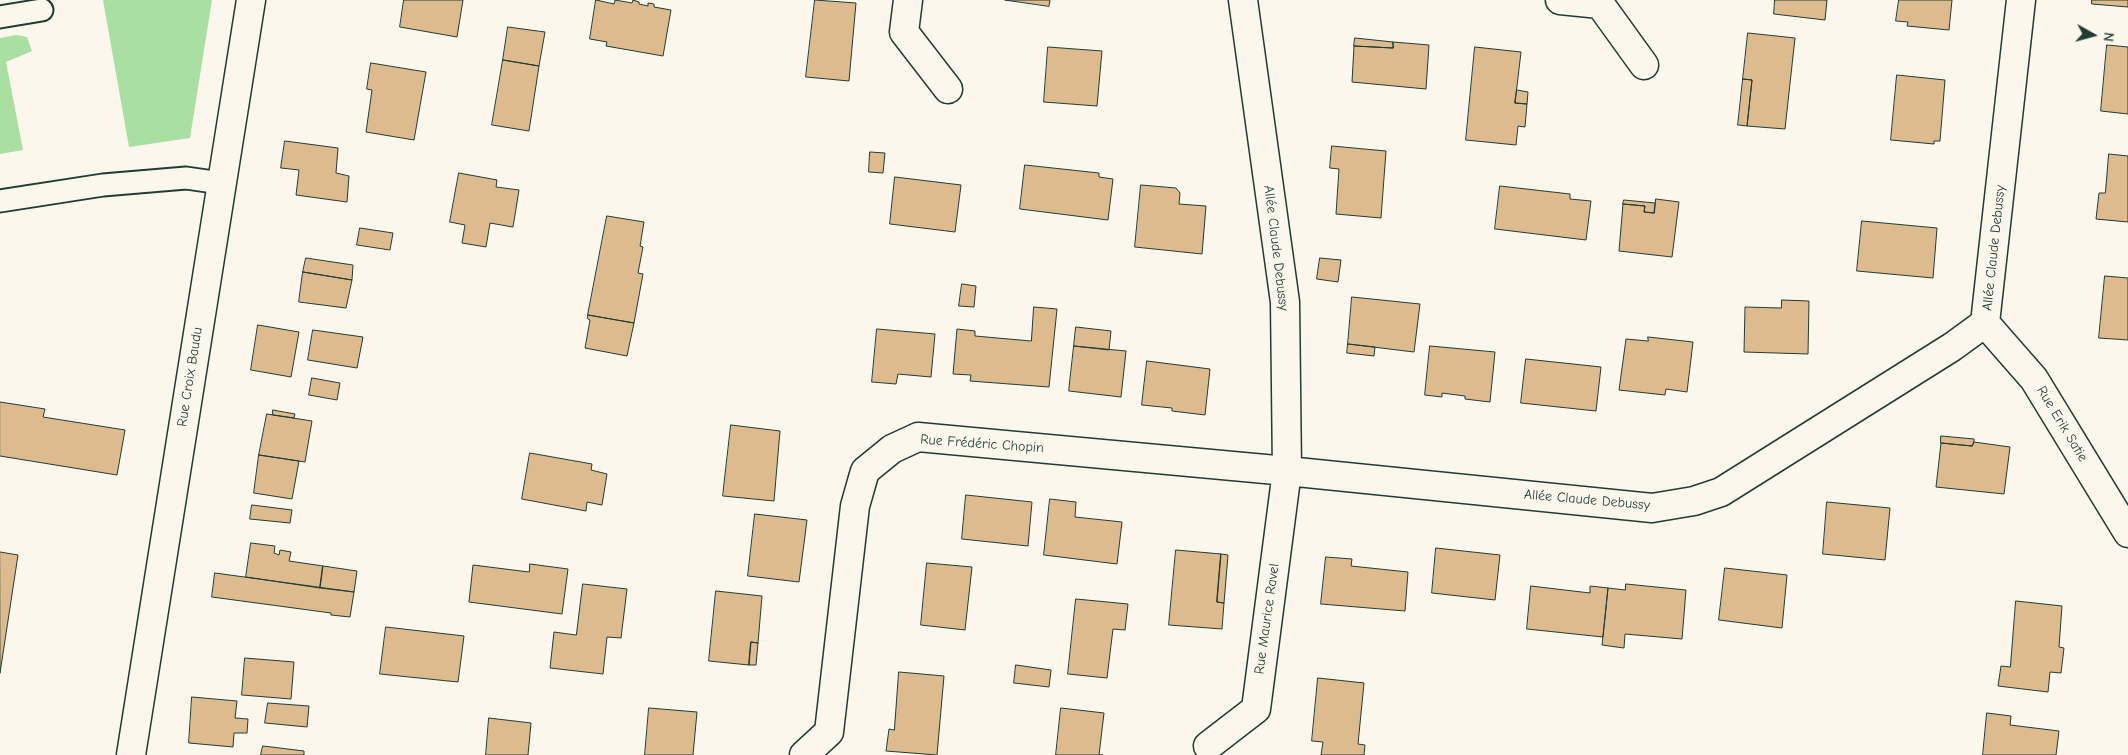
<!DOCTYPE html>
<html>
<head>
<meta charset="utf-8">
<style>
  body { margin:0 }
  #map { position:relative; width:2128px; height:755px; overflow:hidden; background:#fbf7ec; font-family:"Comic Neue",sans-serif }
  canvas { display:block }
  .north { position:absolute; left:2068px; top:10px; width:50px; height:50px; -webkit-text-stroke:4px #fbf7ec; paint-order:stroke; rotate:97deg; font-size:14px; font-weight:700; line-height:20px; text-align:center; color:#1f3d34 }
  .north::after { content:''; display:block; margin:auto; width:18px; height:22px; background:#1f3d34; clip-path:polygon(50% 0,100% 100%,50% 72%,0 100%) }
</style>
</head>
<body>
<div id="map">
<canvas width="2128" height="755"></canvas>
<div class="north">N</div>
</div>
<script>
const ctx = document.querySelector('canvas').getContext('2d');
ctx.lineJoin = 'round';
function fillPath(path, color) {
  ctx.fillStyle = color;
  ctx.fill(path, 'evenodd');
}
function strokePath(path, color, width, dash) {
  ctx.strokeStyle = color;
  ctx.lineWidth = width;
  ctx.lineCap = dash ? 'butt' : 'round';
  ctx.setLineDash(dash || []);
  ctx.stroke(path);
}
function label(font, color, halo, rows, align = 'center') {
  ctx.font = font + ' "Comic Neue",sans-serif';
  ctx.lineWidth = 4;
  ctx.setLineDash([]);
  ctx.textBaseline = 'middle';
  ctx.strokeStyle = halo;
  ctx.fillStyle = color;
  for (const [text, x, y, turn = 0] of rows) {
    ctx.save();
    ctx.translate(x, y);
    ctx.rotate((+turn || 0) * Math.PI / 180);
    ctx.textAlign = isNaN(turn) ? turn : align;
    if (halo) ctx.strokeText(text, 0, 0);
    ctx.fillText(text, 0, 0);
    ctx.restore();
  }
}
fillPath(new Path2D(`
  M 103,0 L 212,0 L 190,138 L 129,147 Z
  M 16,35 L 27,37 L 32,51 L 6,62 L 23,150 L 0,154 L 0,38 Z`), '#a9dfa2');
const building = new Path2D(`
  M 404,0 L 463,0 L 457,37 L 400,27 Z
  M 596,0 L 614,4 L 615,0 L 632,3 L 633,0 L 639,2 L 639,4 L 648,6 L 648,3 L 654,4 L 654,7 L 671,10 L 663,56 L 606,46 L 607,42 L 590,39 Z
  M 815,0 L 856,3 L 849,81 L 806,77 Z
  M 1005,0 L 1050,0 L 1049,6 Z
  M 1775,0 L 1827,0 L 1825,20 L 1774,14 Z
  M 1899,0 L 1952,0 L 1949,30 L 1907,26 L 1908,22 L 1896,21 Z
  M 2092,0 L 2128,0 L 2128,7 L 2092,4 Z
  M 508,27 L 545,32 L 539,66 L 503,60 Z
  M 1748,33 L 1795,38 L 1785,129 L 1747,126 L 1752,80 L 1743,79 Z
  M 1355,38 L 1393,42 L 1393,48 L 1354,46 Z
  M 1393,42 L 1429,45 L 1426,89 L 1352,82 L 1354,46 L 1393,48 Z
  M 2107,45 L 2128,47 L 2128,114 L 2101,111 Z
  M 1048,47 L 1102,51 L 1097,106 L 1044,102 Z
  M 1475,47 L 1521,52 L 1515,103 L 1527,104 L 1525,127 L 1518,126 L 1516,145 L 1466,140 Z
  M 503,60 L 539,66 L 529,131 L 492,125 Z
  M 371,63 L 426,72 L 414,140 L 366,132 L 372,90 L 367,89 Z
  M 1897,75 L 1945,80 L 1940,141 L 1934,141 L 1934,144 L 1891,140 Z
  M 1743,79 L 1752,80 L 1747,126 L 1738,125 Z
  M 1517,90 L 1528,92 L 1527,104 L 1515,103 Z
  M 285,141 L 338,148 L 336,173 L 349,176 L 347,202 L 296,195 L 299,170 L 281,168 Z
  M 1332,146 L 1386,151 L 1381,218 L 1336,214 L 1339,169 L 1330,168 Z
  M 870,152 L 885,153 L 883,173 L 869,172 Z
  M 2109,154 L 2128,156 L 2128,222 L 2096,219 L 2099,193 L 2105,193 Z
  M 1025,165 L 1099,173 L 1099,177 L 1113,179 L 1108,220 L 1020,209 Z
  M 459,173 L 497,180 L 496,187 L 519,190 L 513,227 L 490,223 L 486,247 L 462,243 L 465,225 L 450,222 Z
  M 895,177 L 961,185 L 955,232 L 890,224 Z
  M 1141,185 L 1176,188 L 1180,193 L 1179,204 L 1206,206 L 1202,254 L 1135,247 Z
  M 1500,186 L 1570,194 L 1570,199 L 1591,201 L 1586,240 L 1495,229 Z
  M 1656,199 L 1679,202 L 1672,257 L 1619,251 L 1623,204 L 1645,206 L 1644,212 L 1654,213 Z
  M 1624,200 L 1655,203 L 1654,213 L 1644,212 L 1645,206 L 1623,204 Z
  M 607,216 L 644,222 L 640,246 L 643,247 L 638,273 L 643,274 L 634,323 L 588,315 Z
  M 1862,221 L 1937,228 L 1933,278 L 1857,271 Z
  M 360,228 L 393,233 L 390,250 L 357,245 Z
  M 306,258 L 353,265 L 352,280 L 303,272 Z
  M 1320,258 L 1341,260 L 1338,282 L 1317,279 Z
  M 303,272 L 352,280 L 346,308 L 299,302 Z
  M 2105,276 L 2128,278 L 2128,340 L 2099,338 Z
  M 962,284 L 976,286 L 974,307 L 959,306 Z
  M 1352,297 L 1420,304 L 1414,352 L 1348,344 Z
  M 1782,300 L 1809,301 L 1808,354 L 1744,352 L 1745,307 L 1781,308 Z
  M 1034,307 L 1057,309 L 1049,387 L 970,381 L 971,375 L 953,374 L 957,329 L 975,331 L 975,336 L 1031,341 Z
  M 588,315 L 634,323 L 627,356 L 585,348 L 590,320 L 588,319 Z
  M 258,325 L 299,332 L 291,377 L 251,370 Z
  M 1076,327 L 1111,331 L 1109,350 L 1074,346 Z
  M 877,329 L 935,334 L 931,377 L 898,374 L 896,384 L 872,382 Z
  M 313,330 L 363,337 L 357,368 L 308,360 Z
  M 1648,337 L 1693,342 L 1687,392 L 1666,389 L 1665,395 L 1619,390 L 1626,339 L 1648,341 Z
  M 1348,344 L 1375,347 L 1374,356 L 1347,353 Z
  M 1074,346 L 1126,351 L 1121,397 L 1069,391 Z
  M 1430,346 L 1495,352 L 1490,402 L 1465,399 L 1465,396 L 1442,393 L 1442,397 L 1425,395 Z
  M 1526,359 L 1601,367 L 1596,411 L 1521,403 Z
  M 1147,361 L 1210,369 L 1205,415 L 1172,411 L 1172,408 L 1142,405 Z
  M 312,378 L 340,383 L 337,400 L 309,395 Z
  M 0,402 L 45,409 L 43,417 L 125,430 L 117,475 L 0,456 Z
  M 273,410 L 295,414 L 294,418 L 273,415 Z
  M 267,414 L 312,421 L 305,462 L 259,455 Z
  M 731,425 L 780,431 L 774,501 L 723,496 Z
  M 1941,436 L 1974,439 L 1974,442 L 1972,446 L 1941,443 Z
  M 1974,442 L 2010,447 L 2004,494 L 1936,487 L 1941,443 L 1972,446 Z
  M 530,453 L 592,464 L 591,470 L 607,474 L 602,505 L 587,502 L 586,511 L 522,499 Z
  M 259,455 L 299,461 L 292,499 L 254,493 Z
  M 966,495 L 1032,502 L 1028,546 L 962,539 Z
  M 1050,499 L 1076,502 L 1075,517 L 1122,522 L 1117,564 L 1044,555 Z
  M 1827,502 L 1890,508 L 1885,560 L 1823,554 Z
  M 252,505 L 292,510 L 290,523 L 250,519 Z
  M 755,514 L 807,520 L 799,582 L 748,576 Z
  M 251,543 L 275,546 L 274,553 L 279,555 L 280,550 L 291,552 L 289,561 L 323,566 L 320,588 L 246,577 Z
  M 1436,548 L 1500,555 L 1495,600 L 1432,593 Z
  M 1176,550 L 1221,554 L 1217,602 L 1224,603 L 1222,629 L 1169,625 Z
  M 0,552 L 18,555 L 0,673 Z
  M 1221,554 L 1228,555 L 1224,603 L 1217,602 Z
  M 1326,557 L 1352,559 L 1351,566 L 1408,572 L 1405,611 L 1321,604 Z
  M 927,563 L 972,567 L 965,630 L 921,625 Z
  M 530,564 L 568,569 L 562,614 L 469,602 L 473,565 L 529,572 Z
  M 323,566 L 357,571 L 354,592 L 320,588 Z
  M 1725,568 L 1787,575 L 1782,628 L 1719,620 Z
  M 215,573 L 354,592 L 350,617 L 331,615 L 331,613 L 212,597 Z
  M 583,584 L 627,589 L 621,638 L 607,637 L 603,674 L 550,668 L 554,632 L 576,635 Z
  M 1626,584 L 1686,590 L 1682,639 L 1625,634 L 1624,648 L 1602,645 L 1608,588 L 1625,590 Z
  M 1531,586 L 1590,593 L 1590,586 L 1608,588 L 1603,637 L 1527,629 Z
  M 716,591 L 762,596 L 758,643 L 751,642 L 749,665 L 709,661 Z
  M 1076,599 L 1128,604 L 1125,630 L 1113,629 L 1107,678 L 1068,674 Z
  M 2016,601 L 2062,606 L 2059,647 L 2064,648 L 2061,673 L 2050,672 L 2048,692 L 1998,686 L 2001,666 L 2010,667 Z
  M 386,627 L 464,636 L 458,682 L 380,674 Z
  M 751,642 L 758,643 L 756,665 L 749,665 Z
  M 245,658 L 294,662 L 291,699 L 242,695 Z
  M 1016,665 L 1051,670 L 1049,687 L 1014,683 Z
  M 899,672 L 944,676 L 937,755 L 886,751 L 889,729 L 894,730 Z
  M 1318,678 L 1364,683 L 1358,744 L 1365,745 L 1364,755 L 1321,755 L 1323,742 L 1312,741 Z
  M 192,697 L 237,701 L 235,718 L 248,719 L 247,733 L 234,733 L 233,747 L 189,743 Z
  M 268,703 L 309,706 L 307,727 L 265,723 Z
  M 649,708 L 697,712 L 693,755 L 645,755 Z
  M 1061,708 L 1104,713 L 1099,755 L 1103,755 L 1056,755 Z
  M 1987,713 L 2011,716 L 2010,725 L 2059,731 L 2056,755 L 1983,755 Z
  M 489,718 L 531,723 L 528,755 L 486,755 Z
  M 263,746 L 304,751 L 304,755 L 261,755 Z`);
fillPath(building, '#ddbb8f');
strokePath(building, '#1f3d34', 1);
const lane = new Path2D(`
  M 0,17 L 42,10
  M 0,201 L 103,185 L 186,178 L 221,183`);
const street = new Path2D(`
  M 908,0 L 904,32 L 948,89
  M 1243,0 L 1285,302 L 1287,471 L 1652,508 L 1694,501 L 1721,492 L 1952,347 L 1985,323 L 2021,0
  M 1560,0 L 1600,4 L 1644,65
  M 1985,323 L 2034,379 L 2128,533
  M 131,755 L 251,0
  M 804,755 L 829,732 L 855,506 L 865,471 L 892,449 L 918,437 L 1287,471 L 1256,709 L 1208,746`);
strokePath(lane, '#1f3d34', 25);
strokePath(street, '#1f3d34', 31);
strokePath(lane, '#fbf7ec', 21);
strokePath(street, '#fbf7ec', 28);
label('14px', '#1f3d34', '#fbf7ec', [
  ["Allée Claude Debussy",1276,248,83],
  ["Allée Claude Debussy",1994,248,-84],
  ["Rue Croix Baudu",190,377,-81],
  ["Rue Erik Satie",2062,424,59],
  ["Rue Frédéric Chopin",982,444,4],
  ["Allée Claude Debussy",1587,500,5],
  ["Rue Maurice Ravel",1267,619,-82]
]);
</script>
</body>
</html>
